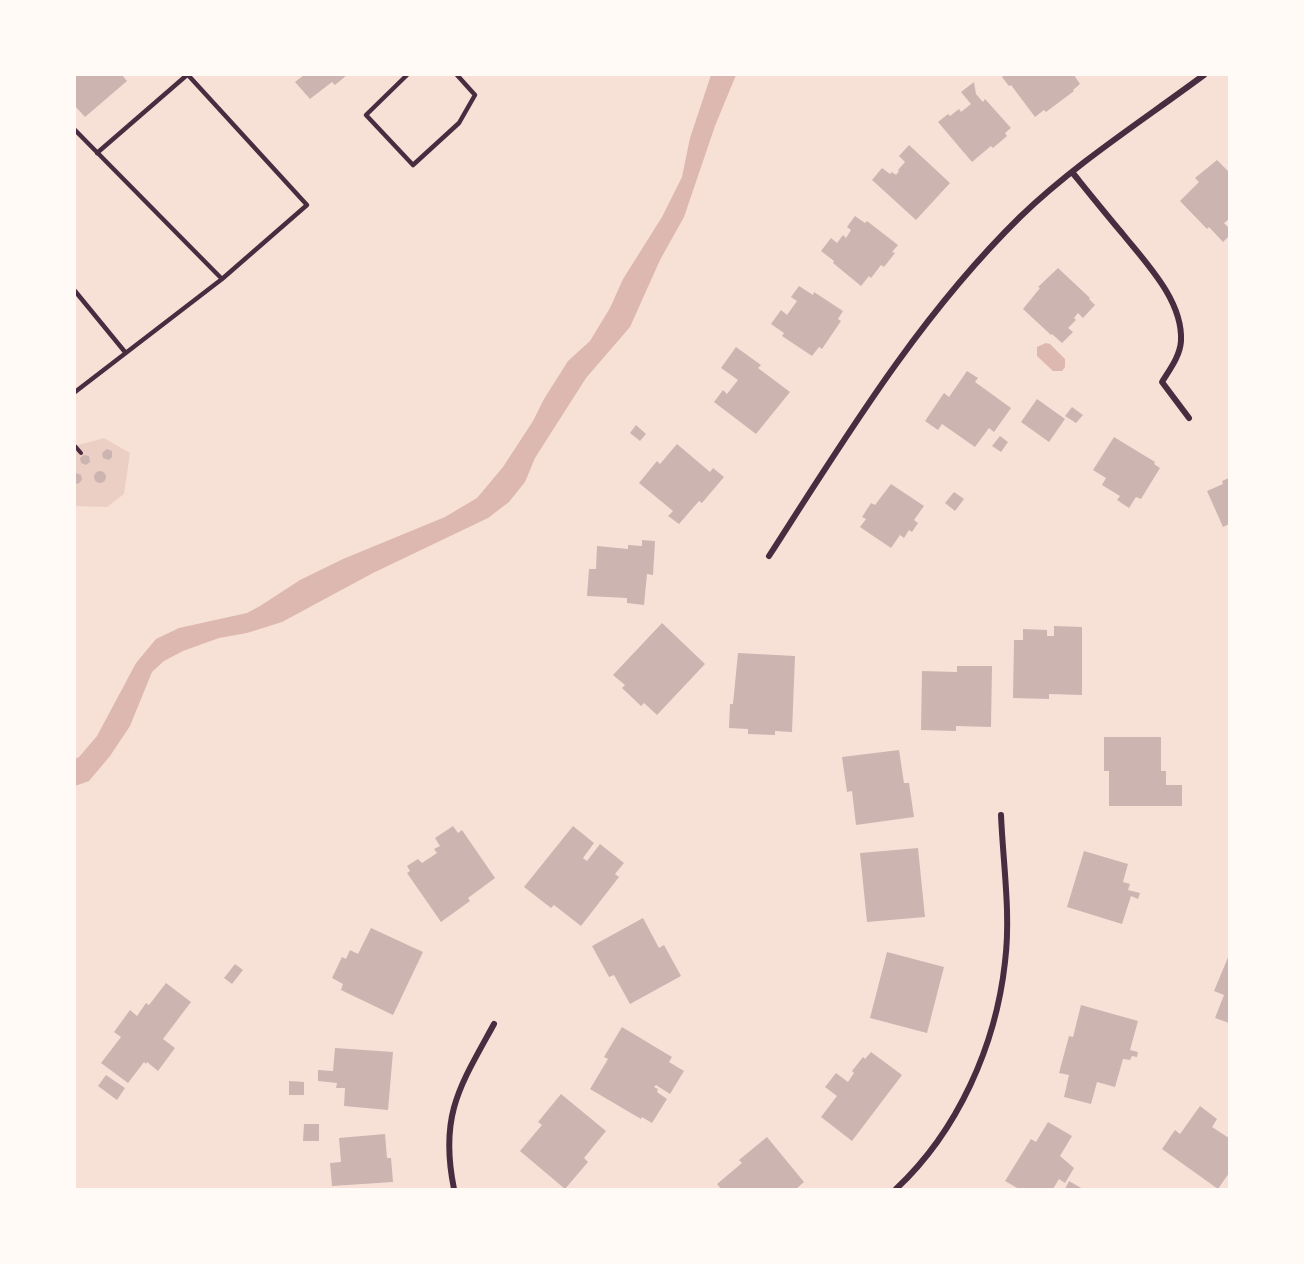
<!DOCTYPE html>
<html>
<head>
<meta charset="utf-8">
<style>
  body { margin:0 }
  #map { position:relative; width:1304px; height:1264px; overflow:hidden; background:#f7e1d7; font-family:"Public Sans",sans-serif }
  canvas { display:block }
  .frame { position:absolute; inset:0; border:76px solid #fffaf5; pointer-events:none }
</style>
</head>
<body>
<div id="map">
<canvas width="1304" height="1264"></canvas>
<div class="frame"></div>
</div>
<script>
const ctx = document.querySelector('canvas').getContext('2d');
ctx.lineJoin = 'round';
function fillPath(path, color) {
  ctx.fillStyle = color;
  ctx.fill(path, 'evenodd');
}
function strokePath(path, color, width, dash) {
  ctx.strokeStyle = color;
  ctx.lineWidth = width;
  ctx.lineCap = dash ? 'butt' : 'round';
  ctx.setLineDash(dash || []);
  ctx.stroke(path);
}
fillPath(new Path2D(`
  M 104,438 L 130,453 L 124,494 L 107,507 L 75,506 L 75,446 Z`), '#ebcfc5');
fillPath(new Path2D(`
  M 711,75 L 736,75 L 715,126 L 684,217 L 660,260 L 630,327 L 586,378 L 535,458 L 525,482 L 509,502 L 488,518 L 373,573 L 282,622 L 247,633 L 219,638 L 183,651 L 164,661 L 152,672 L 130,726 L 110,756 L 89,781 L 75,786 L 75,759 L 79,757 L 97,736 L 136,663 L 156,639 L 179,628 L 247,613 L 260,606 L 300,580 L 343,559 L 445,517 L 477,498 L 503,467 L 533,421 L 544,399 L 568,361 L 590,341 L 610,308 L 623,279 L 662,217 L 682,177 L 690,138 Z
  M 1046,343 L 1050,344 L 1065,359 L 1065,367 L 1062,371 L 1053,371 L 1037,356 L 1037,347 Z`), '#dcb8b0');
fillPath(new Path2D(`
  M 75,75 L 122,75 L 127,81 L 85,117 L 75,106 Z
  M 304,75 L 347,75 L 335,85 L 332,82 L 310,99 L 295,82 Z
  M 1004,75 L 1074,75 L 1080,84 L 1073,90 L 1074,91 L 1046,112 L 1044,110 L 1035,117 L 1011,85 L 1009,86 L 1002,77 Z
  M 974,82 L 976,94 L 983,102 L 985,99 L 1011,128 L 1005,133 L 1007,136 L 993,148 L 991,146 L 972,162 L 938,122 L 948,114 L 950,116 L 959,109 L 961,112 L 971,104 L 961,92 Z
  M 909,145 L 950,183 L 916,220 L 872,180 L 882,168 L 890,174 L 892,172 L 896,175 L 899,171 L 898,170 L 905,162 L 899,156 Z
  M 1217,160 L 1229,172 L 1229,219 L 1224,223 L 1229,228 L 1229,236 L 1223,242 L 1209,227 L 1207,229 L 1180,201 L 1199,182 L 1195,178 Z
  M 855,216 L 865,223 L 867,221 L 898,245 L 892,252 L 895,253 L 884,267 L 881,265 L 871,278 L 869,276 L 861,286 L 833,263 L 834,261 L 821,251 L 831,238 L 837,243 L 843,235 L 846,238 L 851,230 L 847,227 Z
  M 1058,268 L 1090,298 L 1089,299 L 1095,305 L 1083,318 L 1078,313 L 1074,318 L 1076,320 L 1068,328 L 1073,332 L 1062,343 L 1052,334 L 1051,335 L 1023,309 L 1040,288 L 1038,287 Z
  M 799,286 L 813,295 L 814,292 L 843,311 L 838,319 L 841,321 L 822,349 L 819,347 L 812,356 L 782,336 L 784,333 L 771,324 L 781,310 L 787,315 L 797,301 L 791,297 Z
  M 736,347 L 761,365 L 758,368 L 790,392 L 756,434 L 714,402 L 723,390 L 727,394 L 738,380 L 721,368 Z
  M 967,371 L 978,378 L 975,382 L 1011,408 L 994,432 L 989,428 L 975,447 L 942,424 L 938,430 L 925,421 L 944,393 L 949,397 Z
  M 1037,399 L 1065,419 L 1049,442 L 1021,422 Z
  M 1072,407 L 1083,415 L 1076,423 L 1065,416 Z
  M 636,425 L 646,434 L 640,441 L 630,433 Z
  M 1000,436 L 1008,442 L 1001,452 L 992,446 Z
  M 1114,437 L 1155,462 L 1154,464 L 1160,468 L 1141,499 L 1136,497 L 1129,508 L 1117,500 L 1120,496 L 1102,485 L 1106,478 L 1093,470 Z
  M 677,444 L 710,472 L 713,468 L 724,477 L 702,503 L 699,501 L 679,524 L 668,516 L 673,511 L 639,483 L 657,461 L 660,464 Z
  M 107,449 L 112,451 L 112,457 L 109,460 L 103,458 L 102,453 Z
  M 84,455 L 89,456 L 90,462 L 86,465 L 81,463 L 80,458 Z
  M94 477a6 6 0 1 1 12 0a6 6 0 1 1-12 0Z
  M 76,473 L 81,475 L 82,480 L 78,484 L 75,483 Z
  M 1229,478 L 1229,524 L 1223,527 L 1207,491 L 1223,484 L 1222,481 Z
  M 891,484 L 924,506 L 914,520 L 918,523 L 912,532 L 909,530 L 904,538 L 900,535 L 891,548 L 860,527 L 866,519 L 862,517 L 871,503 L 875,505 Z
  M 954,492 L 964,499 L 955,511 L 945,503 Z
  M 642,540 L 655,541 L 653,575 L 647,574 L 644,605 L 627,603 L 627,598 L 587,596 L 589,569 L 596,569 L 597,546 L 628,549 L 628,545 L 642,546 Z
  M 662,623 L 705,664 L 657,715 L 644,703 L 641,706 L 622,688 L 625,685 L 613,675 Z
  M 1054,626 L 1082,627 L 1082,695 L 1049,694 L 1049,699 L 1013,698 L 1014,640 L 1023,640 L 1023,629 L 1047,630 L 1047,636 L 1054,636 Z
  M 738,653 L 795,656 L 792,732 L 775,731 L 775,735 L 748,734 L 748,729 L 729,728 L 730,704 L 733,704 Z
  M 957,666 L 992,666 L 991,727 L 956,726 L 956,731 L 921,730 L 922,671 L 957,672 Z
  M 1104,737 L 1161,737 L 1161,771 L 1166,771 L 1166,785 L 1182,785 L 1182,806 L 1109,806 L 1109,771 L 1104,771 Z
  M 899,750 L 904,783 L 909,783 L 914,817 L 856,825 L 852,791 L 847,792 L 842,757 Z
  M 453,826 L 458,833 L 462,830 L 495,878 L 468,898 L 470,901 L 441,922 L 407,873 L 410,871 L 407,866 L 418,859 L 422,863 L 437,853 L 434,849 L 440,846 L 435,838 Z
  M 573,826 L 594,843 L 583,858 L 587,861 L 600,844 L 624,863 L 615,874 L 619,877 L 581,926 L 554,905 L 551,908 L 524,887 Z
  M 918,848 L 925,917 L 867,922 L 860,853 Z
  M 1084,851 L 1128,864 L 1123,882 L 1130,884 L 1128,890 L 1140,893 L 1138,899 L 1131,896 L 1122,924 L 1067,907 Z
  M 643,918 L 659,948 L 664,945 L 681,976 L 630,1004 L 614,975 L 609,977 L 592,946 Z
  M 371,928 L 423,952 L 393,1015 L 341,990 L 343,984 L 332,978 L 342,957 L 346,959 L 350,950 L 358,954 Z
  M 887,952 L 944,967 L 927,1033 L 870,1018 Z
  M 1229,955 L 1229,1023 L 1215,1018 L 1224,995 L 1214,991 Z
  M 235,964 L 243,970 L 232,984 L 224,978 Z
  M 166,983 L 191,1002 L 163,1039 L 175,1048 L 158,1071 L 147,1062 L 146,1064 L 144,1062 L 128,1083 L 101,1063 L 121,1037 L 114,1032 L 130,1010 L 137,1016 L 146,1003 L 149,1005 Z
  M 1081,1005 L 1138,1021 L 1130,1050 L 1138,1052 L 1137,1057 L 1132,1056 L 1130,1060 L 1123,1059 L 1115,1087 L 1097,1082 L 1091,1104 L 1064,1097 L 1069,1075 L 1059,1073 L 1069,1036 L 1073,1037 Z
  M 622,1027 L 672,1057 L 669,1062 L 684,1071 L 670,1094 L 656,1085 L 654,1087 L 658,1089 L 657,1092 L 667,1099 L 652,1123 L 642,1117 L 641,1119 L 590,1089 L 608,1059 L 604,1057 Z
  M 335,1048 L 393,1052 L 388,1110 L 344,1106 L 345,1088 L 336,1088 L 337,1083 L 318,1081 L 318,1070 L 333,1071 Z
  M 871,1052 L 902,1075 L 852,1141 L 821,1117 L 837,1096 L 825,1087 L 836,1073 L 848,1082 L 854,1073 L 852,1071 L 863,1057 L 865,1059 Z
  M 106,1075 L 125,1088 L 117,1100 L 98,1086 Z
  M 289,1081 L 304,1082 L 304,1095 L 289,1095 Z
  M 561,1094 L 606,1131 L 584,1158 L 588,1162 L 565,1189 L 520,1151 L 542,1125 L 538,1122 Z
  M 1200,1106 L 1217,1119 L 1212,1127 L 1229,1138 L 1229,1173 L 1218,1189 L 1162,1149 L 1175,1130 L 1180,1134 Z
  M 1048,1122 L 1072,1136 L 1060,1156 L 1074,1168 L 1065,1183 L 1059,1179 L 1053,1189 L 1019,1189 L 1005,1181 L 1031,1139 L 1036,1142 Z
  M 304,1124 L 319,1124 L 319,1141 L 303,1141 Z
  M 385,1134 L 387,1158 L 391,1158 L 393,1182 L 332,1186 L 330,1163 L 341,1162 L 339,1138 Z
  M 767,1137 L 804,1182 L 796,1189 L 721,1189 L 717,1184 L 742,1163 L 739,1160 Z
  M 1069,1181 L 1083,1189 L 1065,1189 Z`), '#ccb4b1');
strokePath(new Path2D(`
  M 75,446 L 81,453`), '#4a2c40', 4);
strokePath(new Path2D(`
  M 188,75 L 307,205 L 222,279
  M 407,75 L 366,115 L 413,165 L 459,123 L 475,95 L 457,75
  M 75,130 L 222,279 L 75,392
  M 97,153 L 187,75
  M 75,291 L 125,352`), '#4a2c40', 4.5);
strokePath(new Path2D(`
  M 1072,172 C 1089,193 1105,213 1122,233 C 1145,262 1183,300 1181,341 C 1180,356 1170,369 1162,382 L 1189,418
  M 769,556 C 845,438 919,316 1020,217 C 1076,163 1142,121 1204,75
  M 454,1189 C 439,1115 460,1086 494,1024
  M 896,1189 C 958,1131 996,1045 1005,962 C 1011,914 1003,863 1001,815`), '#4a2c40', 6);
</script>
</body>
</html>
